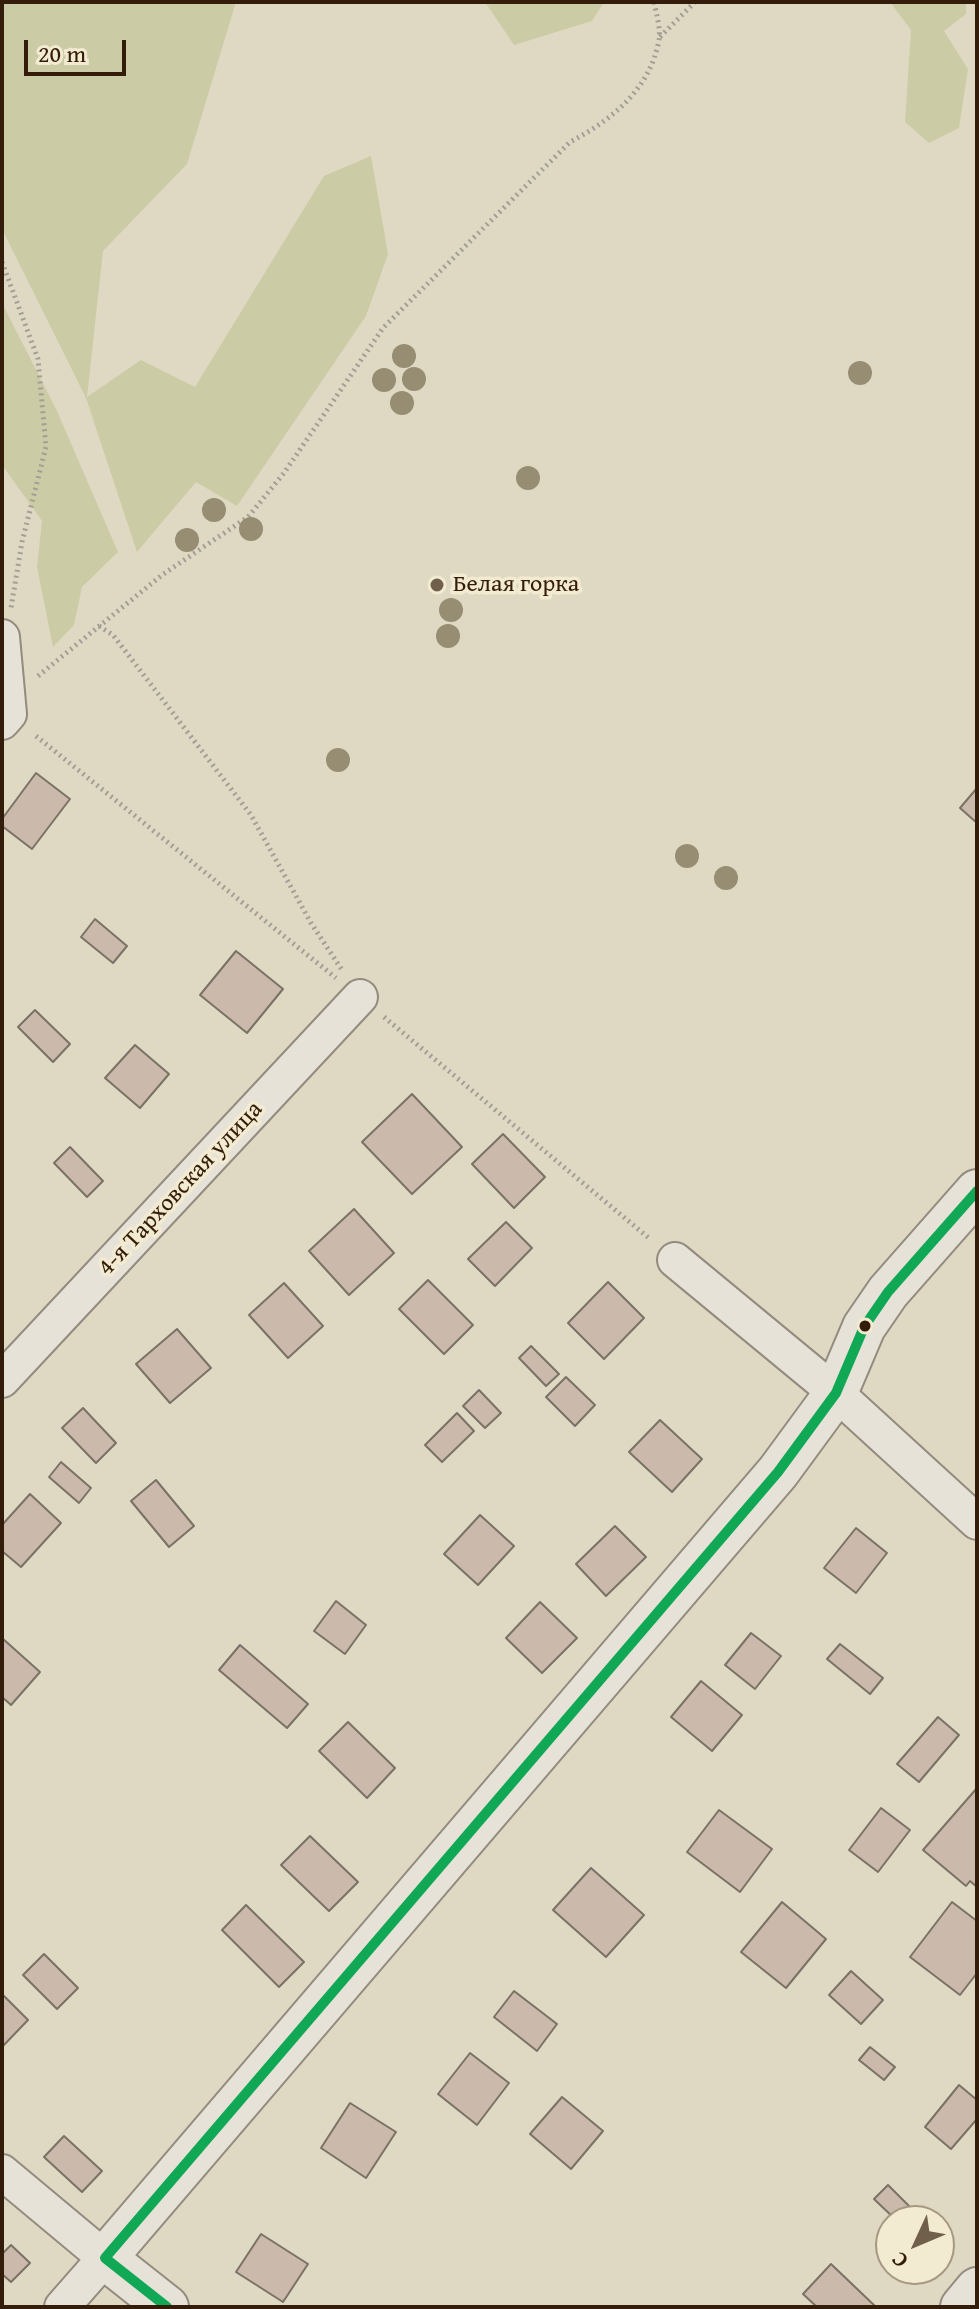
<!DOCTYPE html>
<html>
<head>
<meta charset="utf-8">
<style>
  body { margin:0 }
  #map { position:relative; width:979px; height:2309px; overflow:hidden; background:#dfd9c4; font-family:"Gentium Book Plus",serif }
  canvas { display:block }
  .frame { position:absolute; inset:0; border:4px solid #331d0a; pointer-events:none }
  .north { position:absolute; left:875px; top:2205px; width:80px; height:80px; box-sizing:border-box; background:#f2ead1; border:2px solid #a69881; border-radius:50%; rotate:226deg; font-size:22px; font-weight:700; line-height:32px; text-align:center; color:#331d0a }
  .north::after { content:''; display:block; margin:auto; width:28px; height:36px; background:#6f5f4b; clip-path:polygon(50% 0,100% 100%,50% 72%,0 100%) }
  .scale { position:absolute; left:24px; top:40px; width:102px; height:36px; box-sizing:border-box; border:4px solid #331d0a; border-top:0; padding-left:10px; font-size:24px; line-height:28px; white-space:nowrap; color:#331d0a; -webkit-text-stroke:6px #f2ead1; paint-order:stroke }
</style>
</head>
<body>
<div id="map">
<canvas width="979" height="2309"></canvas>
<div class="frame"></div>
<div class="north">С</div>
<div class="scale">20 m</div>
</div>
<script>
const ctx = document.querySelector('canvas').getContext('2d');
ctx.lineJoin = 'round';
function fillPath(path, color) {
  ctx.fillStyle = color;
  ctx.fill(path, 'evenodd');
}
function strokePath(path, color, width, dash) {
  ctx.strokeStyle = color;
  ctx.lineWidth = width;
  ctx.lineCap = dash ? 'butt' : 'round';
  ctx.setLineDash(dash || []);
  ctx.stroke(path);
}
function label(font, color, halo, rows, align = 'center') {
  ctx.font = font + ' "Gentium Book Plus",serif';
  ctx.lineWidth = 7;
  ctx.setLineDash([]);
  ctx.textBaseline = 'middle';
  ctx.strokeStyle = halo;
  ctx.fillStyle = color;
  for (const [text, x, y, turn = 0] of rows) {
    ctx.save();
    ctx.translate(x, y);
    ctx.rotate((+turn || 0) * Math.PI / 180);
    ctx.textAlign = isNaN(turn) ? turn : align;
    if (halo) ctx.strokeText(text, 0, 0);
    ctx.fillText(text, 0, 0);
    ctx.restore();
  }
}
fillPath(new Path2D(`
  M 2,2 L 236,2 L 187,164 L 103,251 L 87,397 L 141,360 L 195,387 L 324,176 L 371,156 L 388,254 L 366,316 L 237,506 L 196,482 L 137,552 L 86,398 L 2,229 Z
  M 485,2 L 604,2 L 592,21 L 514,45 Z
  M 890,2 L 966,2 L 966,14 L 944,31 L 968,69 L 959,128 L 929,143 L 905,122 L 911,30 Z
  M 2,303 L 57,411 L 118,552 L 82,587 L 74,625 L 53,647 L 37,567 L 42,521 L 2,465 Z`), '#cbcca5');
const building = new Path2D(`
  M 36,773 L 70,799 L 32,849 L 2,826 L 2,819 Z
  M 977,788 L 977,823 L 960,808 Z
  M 95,919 L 127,946 L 113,963 L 81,937 Z
  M 236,951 L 283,989 L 247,1033 L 200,995 Z
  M 35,1010 L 70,1044 L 53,1062 L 18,1027 Z
  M 135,1045 L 169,1074 L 140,1108 L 105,1078 Z
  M 412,1094 L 462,1147 L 412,1194 L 362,1142 Z
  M 503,1134 L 545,1177 L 514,1208 L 472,1164 Z
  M 70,1147 L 103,1181 L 87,1197 L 54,1163 Z
  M 354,1209 L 394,1253 L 349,1295 L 309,1251 Z
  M 506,1222 L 532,1248 L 495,1286 L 468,1259 Z
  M 428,1280 L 473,1325 L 444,1354 L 399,1309 Z
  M 608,1282 L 644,1318 L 604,1359 L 568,1323 Z
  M 284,1283 L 323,1326 L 288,1358 L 249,1315 Z
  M 177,1329 L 211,1368 L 170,1403 L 136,1364 Z
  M 531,1346 L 559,1374 L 546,1386 L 519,1358 Z
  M 566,1377 L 595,1405 L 575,1426 L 546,1397 Z
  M 479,1390 L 501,1413 L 485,1428 L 463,1406 Z
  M 83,1408 L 116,1443 L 96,1463 L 62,1428 Z
  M 457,1413 L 474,1431 L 442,1462 L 425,1445 Z
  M 660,1420 L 702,1459 L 672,1492 L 629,1452 Z
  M 61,1462 L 91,1488 L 79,1503 L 49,1477 Z
  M 156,1480 L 194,1526 L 169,1547 L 131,1501 Z
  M 30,1494 L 61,1523 L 21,1567 L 2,1551 L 2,1525 Z
  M 480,1515 L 514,1546 L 478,1585 L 444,1554 Z
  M 615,1526 L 646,1557 L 606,1596 L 576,1564 Z
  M 856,1528 L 887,1553 L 856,1593 L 824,1568 Z
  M 336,1601 L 366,1625 L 345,1654 L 314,1631 Z
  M 540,1602 L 577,1638 L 542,1673 L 506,1638 Z
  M 751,1633 L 781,1656 L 755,1689 L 725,1665 Z
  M 2,1638 L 40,1672 L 11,1705 L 2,1697 Z
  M 840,1644 L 883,1678 L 870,1694 L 827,1659 Z
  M 240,1645 L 308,1704 L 287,1728 L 219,1670 Z
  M 701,1681 L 742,1715 L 712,1751 L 671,1717 Z
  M 938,1717 L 959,1735 L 919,1782 L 897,1764 Z
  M 348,1722 L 395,1768 L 367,1798 L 319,1751 Z
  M 977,1788 L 977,1887 L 970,1881 L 966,1886 L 923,1850 Z
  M 881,1808 L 910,1830 L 878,1872 L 849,1850 Z
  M 719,1810 L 772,1849 L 740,1892 L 687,1852 Z
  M 310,1836 L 358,1882 L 329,1911 L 281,1865 Z
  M 591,1868 L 644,1915 L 606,1957 L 553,1910 Z
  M 782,1902 L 826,1939 L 786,1988 L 741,1952 Z
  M 952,1902 L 977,1921 L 977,1973 L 960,1995 L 910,1957 Z
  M 246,1905 L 304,1962 L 279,1987 L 222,1930 Z
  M 44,1954 L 78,1988 L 57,2009 L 23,1975 Z
  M 851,1971 L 883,2000 L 861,2024 L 829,1995 Z
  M 514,1991 L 557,2024 L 537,2051 L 494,2017 Z
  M 4,1996 L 28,2020 L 2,2047 L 2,1998 Z
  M 870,2047 L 895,2067 L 884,2080 L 859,2060 Z
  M 470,2053 L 509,2083 L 477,2125 L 438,2094 Z
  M 959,2085 L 977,2100 L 977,2119 L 951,2149 L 925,2127 Z
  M 562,2097 L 603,2131 L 571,2169 L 530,2134 Z
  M 350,2103 L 396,2132 L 366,2178 L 321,2148 Z
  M 64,2136 L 102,2171 L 82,2192 L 44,2157 Z
  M 888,2185 L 917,2214 L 910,2221 L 897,2221 L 874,2199 Z
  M 261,2234 L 308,2264 L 283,2302 L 236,2272 Z
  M 11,2245 L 30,2263 L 11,2282 L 2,2274 L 2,2254 Z
  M 831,2264 L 876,2307 L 817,2307 L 803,2294 Z`);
fillPath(building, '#cbbaab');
strokePath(building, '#797265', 2);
const minor = new Path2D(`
  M 2,637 L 9,714 L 2,722
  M 675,1260 L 836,1393 L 977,1522
  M 2,1380 L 360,997
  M 2,2172 L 105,2258 L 62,2307`);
const tertiary = new Path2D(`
  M 167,2307 L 105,2258 L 778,1472 L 836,1393 L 864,1327 L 888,1292 L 977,1191
  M 962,2307 L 977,2289`);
strokePath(minor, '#928b7e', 38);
strokePath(tertiary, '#928b7e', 46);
strokePath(new Path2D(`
  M 660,37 L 695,2
  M 2,262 L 38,359 L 46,447 L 22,542 L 11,608
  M 99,626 L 113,635 L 251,815 L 311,923 L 342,970
  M 38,676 L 162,575 L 248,517 L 284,473 L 383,328 L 570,142 C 612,120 650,89 659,40 C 661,29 656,13 654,2
  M 36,736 L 336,978
  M 384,1017 L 650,1239`), '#a49f95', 5, [2, 4]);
strokePath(minor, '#e6e2d8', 34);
strokePath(tertiary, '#e6e2d8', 42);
strokePath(new Path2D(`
  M 167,2307 L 105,2258 L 778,1472 L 836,1393 L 864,1327 L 888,1292 L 977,1191`), '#10a855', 10);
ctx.fillStyle = '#978d73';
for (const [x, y] of [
  [404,356],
  [860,373],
  [414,379],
  [384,380],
  [402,403],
  [528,478],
  [214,510],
  [251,529],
  [187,540],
  [451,610],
  [448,636],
  [338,760],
  [687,856],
  [726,878]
]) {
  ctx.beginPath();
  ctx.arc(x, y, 12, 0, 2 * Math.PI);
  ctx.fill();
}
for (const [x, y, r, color] of [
  [437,585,8,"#6f5f4b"],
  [865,1326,7,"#331d0a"]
]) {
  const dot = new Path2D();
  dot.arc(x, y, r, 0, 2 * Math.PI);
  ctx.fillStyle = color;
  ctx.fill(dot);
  strokePath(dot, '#f2ead1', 3);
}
label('24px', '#331d0a', '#f2ead1', [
  ["Белая горка",453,585]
], 'left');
label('24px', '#331d0a', '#f2ead1', [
  ["4-я Тарховская улица",181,1189,-47]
]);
</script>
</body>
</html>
